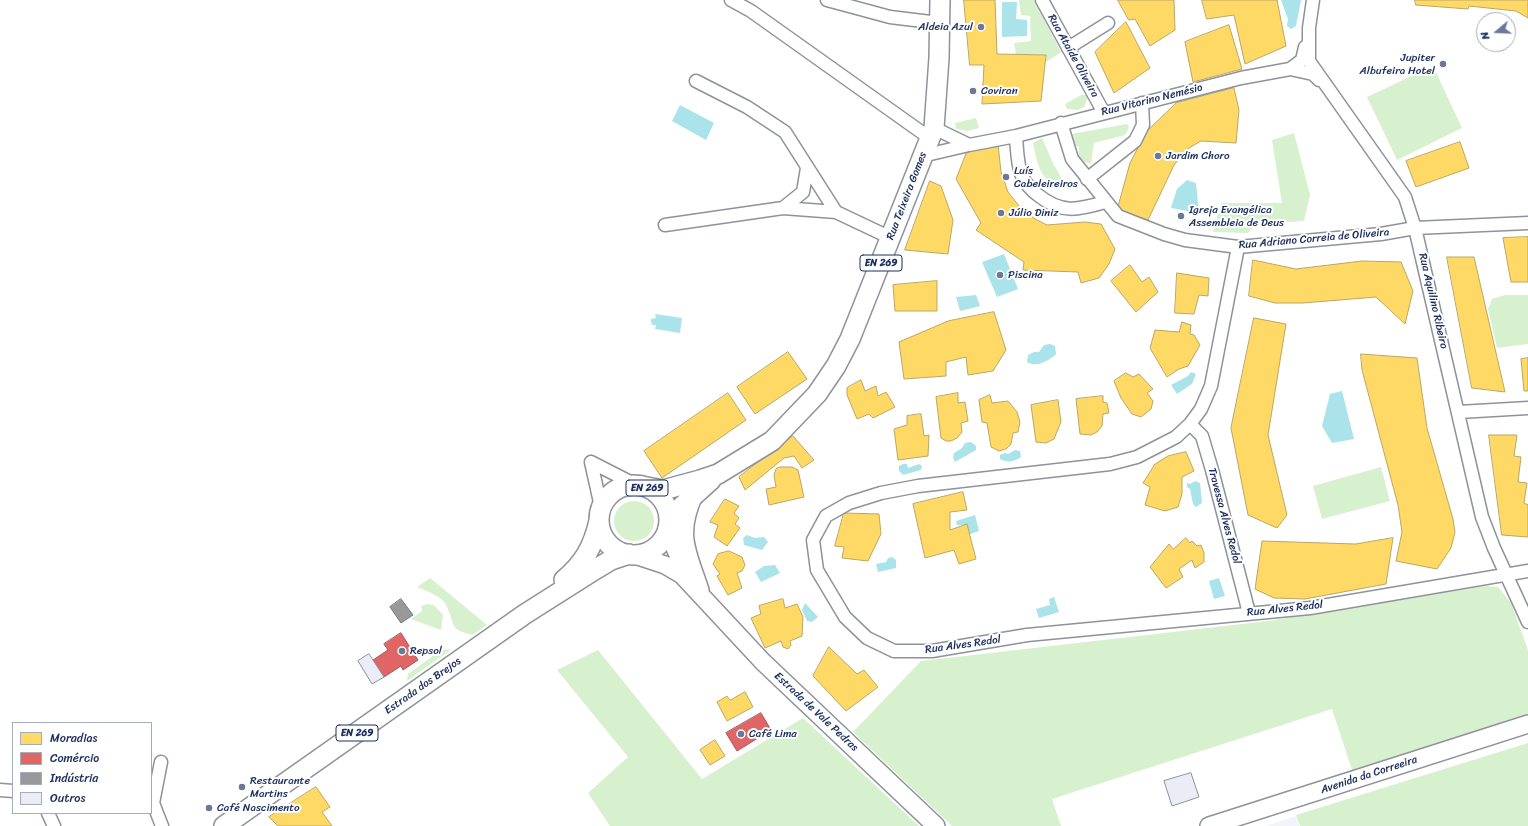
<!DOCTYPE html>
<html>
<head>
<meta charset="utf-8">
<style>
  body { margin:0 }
  #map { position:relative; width:1528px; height:826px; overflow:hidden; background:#fff; font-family:Sriracha,sans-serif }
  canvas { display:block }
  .legend { position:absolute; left:12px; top:722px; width:140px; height:92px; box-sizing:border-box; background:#fff; border:1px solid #a4acbf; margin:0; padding:5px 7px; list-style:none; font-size:12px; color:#1b2f5e }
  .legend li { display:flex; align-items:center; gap:8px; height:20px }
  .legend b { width:20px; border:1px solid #a4acbf }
  .north { position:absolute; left:1476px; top:12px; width:40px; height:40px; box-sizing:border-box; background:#fff; border:1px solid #a4acbf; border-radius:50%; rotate:251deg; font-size:11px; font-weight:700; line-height:16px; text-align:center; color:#1b2f5e }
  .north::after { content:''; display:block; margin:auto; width:14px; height:18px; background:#6b7896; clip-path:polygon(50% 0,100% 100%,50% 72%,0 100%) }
</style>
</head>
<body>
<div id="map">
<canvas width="1528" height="826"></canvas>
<ul class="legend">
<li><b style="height:11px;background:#ffd966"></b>Moradias</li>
<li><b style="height:11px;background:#e06666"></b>Comércio</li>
<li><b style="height:11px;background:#999"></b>Indústria</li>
<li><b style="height:11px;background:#ececf6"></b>Outros</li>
</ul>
<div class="north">N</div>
</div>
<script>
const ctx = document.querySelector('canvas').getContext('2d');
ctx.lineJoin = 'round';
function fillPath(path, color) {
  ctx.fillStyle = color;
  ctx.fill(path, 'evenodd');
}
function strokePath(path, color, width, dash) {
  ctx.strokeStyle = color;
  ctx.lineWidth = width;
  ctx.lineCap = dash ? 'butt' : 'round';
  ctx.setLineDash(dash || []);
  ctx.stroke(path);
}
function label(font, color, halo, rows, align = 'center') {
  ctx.font = font + ' Sriracha,sans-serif';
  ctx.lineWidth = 4;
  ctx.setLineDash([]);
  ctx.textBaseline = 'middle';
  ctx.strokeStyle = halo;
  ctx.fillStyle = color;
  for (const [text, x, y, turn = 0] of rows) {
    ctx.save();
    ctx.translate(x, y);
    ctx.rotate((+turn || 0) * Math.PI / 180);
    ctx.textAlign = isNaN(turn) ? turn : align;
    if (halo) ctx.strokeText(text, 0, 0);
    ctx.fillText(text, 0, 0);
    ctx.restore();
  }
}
fillPath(new Path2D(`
  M 1296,816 L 1299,826 L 1266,826 Z`), '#f3f3fc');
fillPath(new Path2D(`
  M 1019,0 L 1034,0 L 1061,52 L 1046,62 L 1046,55 L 1016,54 L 1014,43 L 1031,41 L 1030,16 L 1021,15 Z
  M 1433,66 L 1462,128 L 1397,160 L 1367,97 Z
  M 1081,95 L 1086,95 L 1088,98 L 1084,107 L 1078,110 L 1067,109 L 1065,104 Z
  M 976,118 L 979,128 L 968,131 L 956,129 L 955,123 Z
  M 1127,124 L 1129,128 L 1125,135 L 1094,143 L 1091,164 L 1078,160 L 1079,147 L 1070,144 L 1072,134 Z
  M 1294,133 L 1310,195 L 1304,221 L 1256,224 L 1248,233 L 1213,232 L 1221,203 L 1282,203 L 1272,140 Z
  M 1042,138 L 1054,165 L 1068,189 C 1042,186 1037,165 1033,143 Z
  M 1505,295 L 1528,295 L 1528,344 L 1497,348 L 1488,309 L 1492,299 Z
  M 1381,467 L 1390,501 L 1322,519 L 1313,486 Z
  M614 521a20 20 0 1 1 40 0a20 20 0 1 1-40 0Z
  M 430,578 L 487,625 L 473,635 C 447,629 456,624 446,605 C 442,596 426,591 417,587 Z
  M 1484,586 L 1498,587 L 1511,603 L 1528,650 L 1528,714 L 1352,770 L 1332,709 L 1052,799 L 1061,826 L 952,826 L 853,732 L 921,661 L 1268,621 Z
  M 427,604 L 434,605 L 443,615 L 441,630 L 411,619 L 422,611 L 421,606 Z
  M 452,649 L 407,681 L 408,674 L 441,650 Z
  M 598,650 L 702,779 L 803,718 L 919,826 L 610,826 L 588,793 L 628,757 L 557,670 Z
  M 1528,743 L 1528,826 L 1300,826 L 1296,815 Z`), '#d7f1ce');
fillPath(new Path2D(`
  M 1281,0 L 1301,0 L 1296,26 L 1291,29 L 1287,26 L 1288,19 Z
  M 1002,2 L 1017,2 L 1016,19 L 1027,20 L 1027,36 L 1002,37 Z
  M 680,105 L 714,123 L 706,140 L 672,121 Z
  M 1187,180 L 1196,183 L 1199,213 L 1171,208 L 1177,189 Z
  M 1004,254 L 1018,289 L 997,297 L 982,262 Z
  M 976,295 L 980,306 L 960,311 L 956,297 Z
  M 655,314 L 682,318 L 680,333 L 655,329 L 656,325 L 652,325 L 651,321 L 651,319 L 656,318 Z
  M 1050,344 L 1055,346 L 1056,354 C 1049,361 1036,368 1027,362 L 1028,355 L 1034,352 L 1039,352 L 1044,345 Z
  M 1191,372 L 1196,374 L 1192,384 L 1177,394 L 1171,385 L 1188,376 Z
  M 1342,391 L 1354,439 L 1332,443 L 1322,426 L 1330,394 Z
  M 971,442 L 976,446 L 976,450 L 955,462 L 953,458 L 954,453 L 962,448 L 965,443 Z
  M 1015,450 L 1020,451 L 1021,457 C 1014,462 1007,463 1000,459 L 1000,455 L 1005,453 L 1008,454 Z
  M 903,464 L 907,464 L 908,468 L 919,464 L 922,466 L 921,470 L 903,475 L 899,471 L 899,466 Z
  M 1195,481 L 1200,483 L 1202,503 L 1196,507 L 1193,504 L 1190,489 L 1187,487 L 1187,483 L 1190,484 Z
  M 975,515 L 979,531 L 968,535 L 967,525 L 957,525 L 956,521 Z
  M 747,535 L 755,538 L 764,537 L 768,542 L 762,550 L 744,545 L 743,538 Z
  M 892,557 L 896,560 L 896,568 L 878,572 L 876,564 L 886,562 L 888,558 Z
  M 775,565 L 780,573 L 761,582 L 755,572 L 764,566 Z
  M 1219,578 L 1225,596 L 1214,599 L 1209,581 Z
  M 1054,597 L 1059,612 L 1039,618 L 1036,609 L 1050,605 L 1049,599 Z
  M 805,603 L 818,617 L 812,622 L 807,621 L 802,610 Z`), '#aae3e9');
const homes = new Path2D(`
  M 964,0 L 995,0 L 997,54 L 1046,55 L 1041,101 L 982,104 L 984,65 L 970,65 Z
  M 1118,0 L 1174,0 L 1175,30 L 1150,46 L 1135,19 L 1129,20 Z
  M 1202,0 L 1277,0 L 1286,46 L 1245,64 L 1234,15 L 1207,19 Z
  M 1415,0 L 1528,0 L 1528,18 L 1516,11 L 1469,6 L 1468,9 L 1416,5 Z
  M 1126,22 L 1150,68 L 1114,93 L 1095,52 Z
  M 1229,25 L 1242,69 L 1193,82 L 1185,42 Z
  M 1234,88 L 1239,110 L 1236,143 L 1201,141 L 1189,148 L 1174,165 L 1148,220 L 1117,210 L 1130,163 L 1146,132 L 1176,103 Z
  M 1460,142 L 1469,168 L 1416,187 L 1406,161 Z
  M 998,144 L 1001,172 L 1008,192 L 1019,206 L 1035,219 L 1047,225 L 1085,222 L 1101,224 L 1115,249 L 1109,264 L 1099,278 L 1081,283 L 1078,272 L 1023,270 L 1024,262 L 976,230 L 981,223 L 956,179 L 967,151 Z
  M 930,181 L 941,186 L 953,220 L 948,254 L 905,250 Z
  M 1528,237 L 1528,282 L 1511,282 L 1503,238 Z
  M 1447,257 L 1474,257 L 1505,392 L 1472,388 Z
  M 1253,260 L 1296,269 L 1362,261 L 1401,262 L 1413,291 L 1405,324 L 1376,297 L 1303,303 L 1275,303 L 1249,296 Z
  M 1130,265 L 1142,282 L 1149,277 L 1158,292 L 1136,312 L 1111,281 Z
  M 1177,273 L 1209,278 L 1208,296 L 1199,295 L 1194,314 L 1175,313 Z
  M 937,281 L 937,311 L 895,311 L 893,285 Z
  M 994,312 L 1006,350 L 993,371 L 968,375 L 966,357 L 946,362 L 946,376 L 904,379 L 899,342 L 948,321 Z
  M 1254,318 L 1286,324 L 1268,435 L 1287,515 L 1277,528 L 1248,515 L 1231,428 Z
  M 1182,322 L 1191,325 L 1190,334 L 1194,335 L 1200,345 L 1188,366 L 1179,369 L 1167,377 L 1150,348 L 1155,330 L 1179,332 Z
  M 788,352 L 807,379 L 755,414 L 737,387 Z
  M 1361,354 L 1417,358 L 1427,428 L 1453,519 L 1455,532 L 1451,548 L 1437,569 L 1396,561 L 1402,532 L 1398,505 L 1362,370 Z
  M 1528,358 L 1528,391 L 1524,391 L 1521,359 Z
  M 1126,373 L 1133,377 L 1139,374 L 1153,389 L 1147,393 L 1153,401 L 1151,409 L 1141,417 L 1132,414 L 1121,398 L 1114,381 Z
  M 861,380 L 865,391 L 876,386 L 878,396 L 886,392 L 895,407 L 873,418 L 869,414 L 857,419 L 847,395 L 847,388 Z
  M 728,393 L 746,420 L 662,478 L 644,451 Z
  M 958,393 L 958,403 L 965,402 L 968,421 L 961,423 L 962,432 L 957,438 L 951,441 L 946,441 L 941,438 L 936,397 Z
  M 990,395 L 992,403 L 1008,401 L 1017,412 L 1020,422 L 1018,432 L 1013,433 L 1011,444 L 1006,449 L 999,451 L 991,447 L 987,423 L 982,422 L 979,400 Z
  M 1103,396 L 1103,402 L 1107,403 L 1109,413 L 1103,414 L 1102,426 L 1097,432 L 1091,435 L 1080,434 L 1076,399 Z
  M 1058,400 L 1061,422 L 1054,439 L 1046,443 L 1036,442 L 1031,405 Z
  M 921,414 L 924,436 L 929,435 L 928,456 L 898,460 L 894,429 L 907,425 L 907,416 Z
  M 1489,435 L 1517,435 L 1514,456 L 1521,457 L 1518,482 L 1527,483 L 1524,503 L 1528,505 L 1528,537 L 1502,535 Z
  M 793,436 L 814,460 L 802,468 L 794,456 L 784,458 L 745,490 L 739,477 Z
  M 1186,452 L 1194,471 L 1182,477 L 1182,494 L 1178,507 L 1165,511 L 1145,505 L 1150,487 L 1143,483 L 1155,464 L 1168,456 Z
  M 780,467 L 792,467 L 798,470 L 804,497 L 769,505 L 766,489 L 776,487 L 774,475 L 776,469 Z
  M 963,492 L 967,510 L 950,512 L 950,530 L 967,524 L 976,559 L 959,564 L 954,550 L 925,558 L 913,504 Z
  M 725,499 L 739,506 L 734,513 L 739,518 L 735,524 L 740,528 L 727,546 L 714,537 L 718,525 L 710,522 Z
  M 844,513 L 879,514 L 881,534 L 868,561 L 842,558 L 844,547 L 835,546 Z
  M 1186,538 L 1190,543 L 1192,541 L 1197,546 L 1201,545 L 1204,553 L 1204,562 L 1195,568 L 1192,560 L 1179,569 L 1183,577 L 1166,588 L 1150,567 L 1169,544 L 1173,549 Z
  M 1393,538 L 1386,584 L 1305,599 L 1274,598 L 1255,589 L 1262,541 L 1355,544 Z
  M 729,551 L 742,557 L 745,565 L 742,571 L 737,573 L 742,588 L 728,595 L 717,576 L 720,574 L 713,564 L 718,554 Z
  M 783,599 L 785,608 L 797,604 L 803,617 L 802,636 L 790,641 L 791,645 L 788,649 L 783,647 L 781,641 L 765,648 L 751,618 L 761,614 L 759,606 Z
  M 829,647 L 857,674 L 864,670 L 878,687 L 846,711 L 813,676 Z
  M 745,692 L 753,707 L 727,721 L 717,702 L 727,696 L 730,700 Z
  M 715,740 L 725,756 L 710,765 L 700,750 Z
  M 316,787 L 330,807 L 322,812 L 332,826 L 278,826 L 269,817 Z`);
fillPath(homes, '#ffd966');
strokePath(homes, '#bba664', 1);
const shops = new Path2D(`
  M 401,633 L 418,660 L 403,670 L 401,666 L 384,677 L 373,660 L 388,650 L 384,644 Z
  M 761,713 L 771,730 L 737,751 L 726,733 Z`);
fillPath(shops, '#e06666');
strokePath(shops, '#a55664', 1);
const industry = new Path2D(`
  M 401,599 L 413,615 L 401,623 L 390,607 Z`);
fillPath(industry, '#999');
strokePath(industry, '#737987', 1);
const building = new Path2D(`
  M 369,654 L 384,677 L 372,684 L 358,661 Z
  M 1191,773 L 1199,797 L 1172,806 L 1164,781 Z`);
fillPath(building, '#ececf6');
strokePath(building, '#8e929a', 1);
const street = new Path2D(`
  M 731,0 L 751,11 L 931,139
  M 827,0 L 890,17 L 939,23
  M 1042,0 L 1104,113
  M 1313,0 L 1309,28 L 1309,61 L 1405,197 L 1415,228 L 1482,517 L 1494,548 L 1528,622
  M 1068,48 L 1108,23
  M 1290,69 L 1313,74 L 1319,80
  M 696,81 L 747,107 L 785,132 L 836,212 L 891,238
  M 1061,123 L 1072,159 L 1118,216 L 1164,234 L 1185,240 L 1238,247 L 1381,234 L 1415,228 L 1528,223
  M 934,128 L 969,145
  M 1016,136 C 1017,148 1017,165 1022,176 C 1025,183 1032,191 1038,195 C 1061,214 1078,210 1105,202
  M 922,156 L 969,145 L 1016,136 L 1241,78 L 1290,69 L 1302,60 L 1305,47
  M 1087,179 L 1135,141 L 1143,125 L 1142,103
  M 783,208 L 803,192 L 807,168
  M 665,225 L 783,208 L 836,212
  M 1238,247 L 1211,386 L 1201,409 L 1190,424 L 1176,437 L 1137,457 L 1110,464 L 918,486 L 881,493 L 849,503 L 826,516 L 813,540 L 817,570 L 845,617 L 867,638 L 894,651 L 932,651 L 1027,635 L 1310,608 L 1528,571
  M 1459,412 L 1528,408
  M 1190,424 L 1202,436 L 1212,470 L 1249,613
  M 591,462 L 634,484
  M 591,462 L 601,507
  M 161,762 L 153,803 L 162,826
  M 0,790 L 13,791
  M 48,813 L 54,826`);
const secondary = new Path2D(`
  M 694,495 C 676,535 687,551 700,590
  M 667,529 L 681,562
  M 635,555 L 665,565 L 682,575 L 763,662 L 936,826
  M 1209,826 L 1528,724`);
const primary = new Path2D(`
  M599 520a35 35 0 1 1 70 0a35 35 0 1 1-70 0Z
  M 642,486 L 663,490 L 700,480 L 718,474 L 772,441 L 817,394 L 836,366 L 850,339 L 934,128 L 939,58 L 940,0
  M 669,518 L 711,480
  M 564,580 C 584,563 593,547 599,521
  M 224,826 L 525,614 L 596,569 L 611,560 L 629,554`);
strokePath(street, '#8e929a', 15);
strokePath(secondary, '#8e929a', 20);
strokePath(primary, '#8e929a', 22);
strokePath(street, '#fff', 12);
strokePath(secondary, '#fff', 17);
strokePath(primary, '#fff', 19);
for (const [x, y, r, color] of [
  [981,27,4,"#6b7896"],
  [1443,64,4,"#6b7896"],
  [973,91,4,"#6b7896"],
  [1158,156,4,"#6b7896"],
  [1006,177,4,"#6b7896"],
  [1001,213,4,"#6b7896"],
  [1181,216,4,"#6b7896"],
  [1000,275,4,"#6b7896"],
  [402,651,4,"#6b7896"],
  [741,734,4,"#6b7896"],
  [242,787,4,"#6b7896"],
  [209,808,4,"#6b7896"]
]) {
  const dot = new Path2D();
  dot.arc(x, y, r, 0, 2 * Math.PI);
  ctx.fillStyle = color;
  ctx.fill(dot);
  strokePath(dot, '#fff', 1.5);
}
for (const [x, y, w] of [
  [881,263,42],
  [647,488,42],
  [357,733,42]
]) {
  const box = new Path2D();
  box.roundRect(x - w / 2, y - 8, w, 16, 3);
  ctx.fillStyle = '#fff';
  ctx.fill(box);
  strokePath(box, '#1b2f5e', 1);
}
label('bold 10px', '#1b2f5e', null, [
  ["EN 269",881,263],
  ["EN 269",647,488],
  ["EN 269",357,733]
]);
label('11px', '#1b2f5e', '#fff', [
  ["Aldeia Azul",973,27,"right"],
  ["Jupiter",1435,58,"right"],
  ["Albufeira Hotel",1435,71,"right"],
  ["Coviran",981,91],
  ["Jardim Choro",1166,156],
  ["Luís",1014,171],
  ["Cabeleireiros",1014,184],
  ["Igreja Evangélica",1189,210],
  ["Assembleia de Deus",1189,223],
  ["Júlio Diniz",1009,213],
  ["Piscina",1008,275],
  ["Repsol",410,651],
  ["Café Lima",749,734],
  ["Restaurante",250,781],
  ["Martins",250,794],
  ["Café Nascimento",217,808]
], 'left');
label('11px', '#1b2f5e', '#fff', [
  ["Rua Ataíde Oliveira",1073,56,61],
  ["Rua Vitorino Nemésio",1152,100,-14],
  ["Rua Teixeira Gomes",907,196,-69],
  ["Rua Adriano Correia de Oliveira",1314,239,-5],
  ["Rua Aquilino Ribeiro",1433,301,77],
  ["Travessa Alves Redol",1224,516,75],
  ["Rua Alves Redol",1285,609,-6],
  ["Rua Alves Redol",963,645,-8],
  ["Estrada dos Brejos",423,686,-35],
  ["Estrada de Vale Pedras",816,712,43],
  ["Avenida da Correeira",1369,775,-18]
]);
</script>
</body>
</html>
